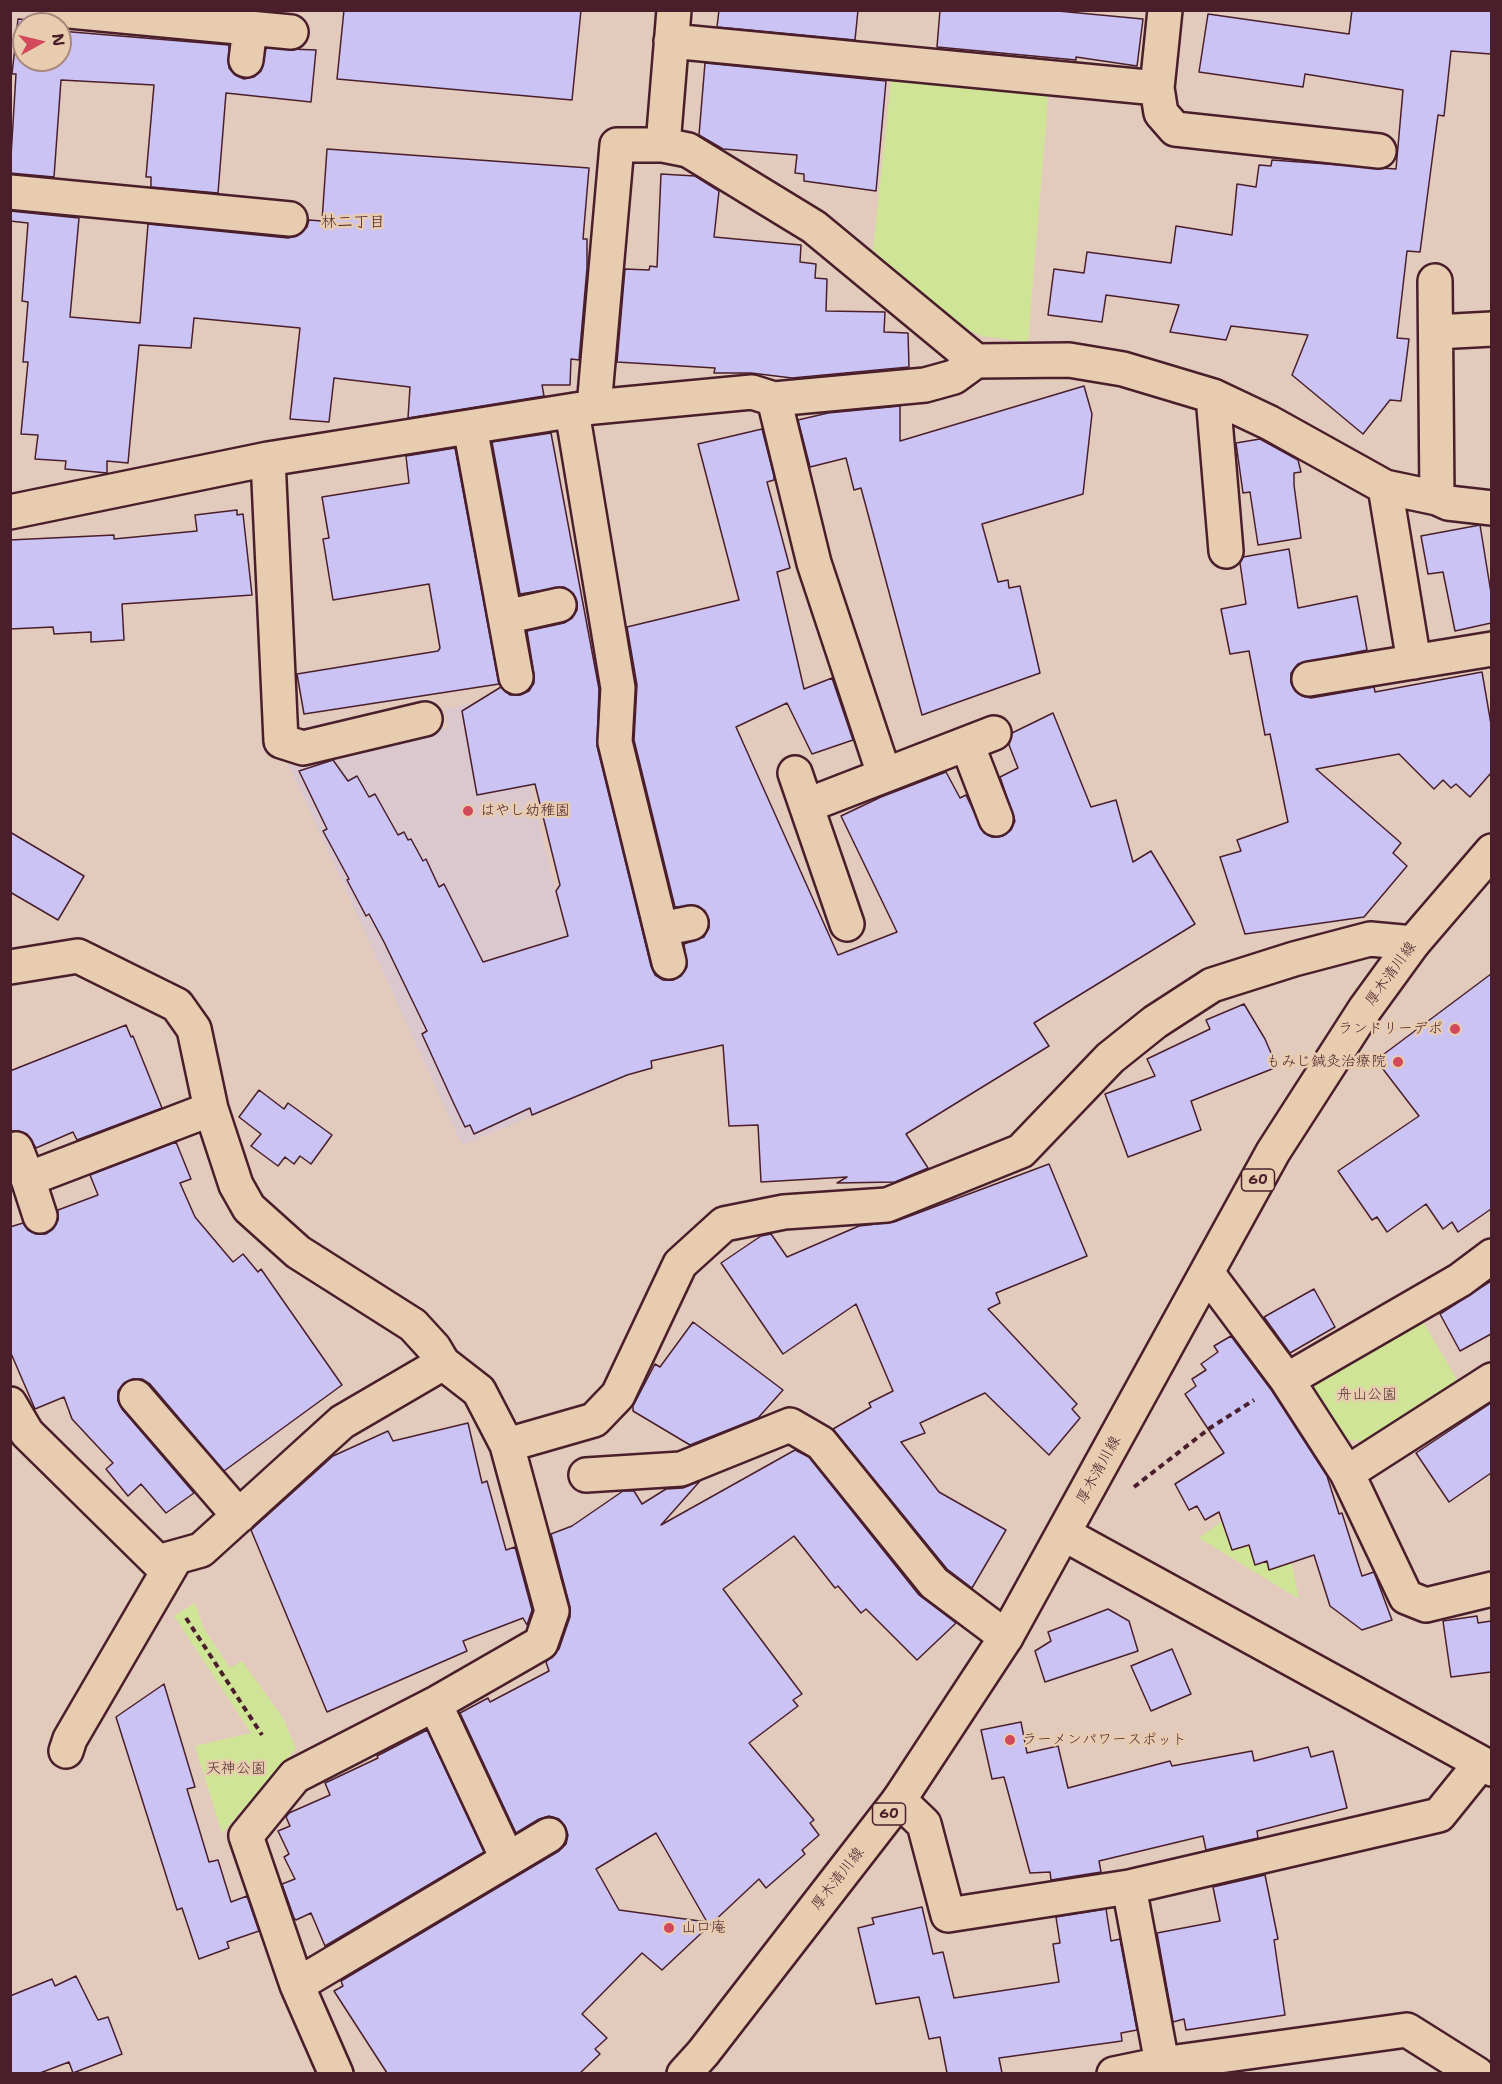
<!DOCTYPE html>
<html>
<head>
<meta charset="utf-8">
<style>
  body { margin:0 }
  #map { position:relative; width:1502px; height:2084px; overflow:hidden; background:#e2cabd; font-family:"Shantell Sans",sans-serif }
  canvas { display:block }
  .frame { position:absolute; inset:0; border:12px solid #4a1f2b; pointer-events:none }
  .north { position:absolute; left:12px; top:12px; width:60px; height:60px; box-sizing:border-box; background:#e8ccaf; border:2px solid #a9877a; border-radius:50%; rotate:82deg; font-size:16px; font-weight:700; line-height:24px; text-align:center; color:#4a1f2b }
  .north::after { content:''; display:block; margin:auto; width:21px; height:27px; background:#d1495b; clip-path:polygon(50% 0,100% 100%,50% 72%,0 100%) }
</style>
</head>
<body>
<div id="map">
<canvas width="1502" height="2084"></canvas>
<div class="frame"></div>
<div class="north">N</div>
</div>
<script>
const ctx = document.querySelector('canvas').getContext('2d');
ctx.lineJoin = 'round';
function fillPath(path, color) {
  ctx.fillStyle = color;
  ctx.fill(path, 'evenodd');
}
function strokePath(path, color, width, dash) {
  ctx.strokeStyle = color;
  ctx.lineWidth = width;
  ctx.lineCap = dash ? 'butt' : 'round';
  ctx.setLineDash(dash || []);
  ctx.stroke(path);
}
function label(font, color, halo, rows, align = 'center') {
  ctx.font = font + ' "Shantell Sans","Klee One",sans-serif';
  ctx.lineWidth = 5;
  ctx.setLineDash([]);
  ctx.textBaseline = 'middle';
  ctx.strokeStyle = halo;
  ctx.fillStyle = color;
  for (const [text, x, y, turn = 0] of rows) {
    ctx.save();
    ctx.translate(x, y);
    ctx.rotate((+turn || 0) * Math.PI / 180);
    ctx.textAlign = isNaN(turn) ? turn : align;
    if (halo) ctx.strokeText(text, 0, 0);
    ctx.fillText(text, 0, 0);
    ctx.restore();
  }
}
fillPath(new Path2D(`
  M 508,696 L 603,1087 L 462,1145 L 286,759 L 448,728 L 445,709 Z`), '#dbc8ce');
fillPath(new Path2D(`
  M 892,72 L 1049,89 L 1028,342 L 982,336 L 953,323 L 873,250 Z
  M 1422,1320 L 1458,1381 L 1364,1441 L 1346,1440 L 1310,1385 Z
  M 1269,1487 L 1285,1531 L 1299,1599 L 1199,1538 Z
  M 195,1603 L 204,1629 L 230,1668 L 242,1661 L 283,1718 L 296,1749 L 222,1833 L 195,1746 L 251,1733 L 174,1616 Z`), '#d0e498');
const building = new Path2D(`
  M 344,10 L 581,10 L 572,100 L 337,79 Z
  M 719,10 L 858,10 L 855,40 L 717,27 Z
  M 940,10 L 1047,10 L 1143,19 L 1137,66 L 1076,57 L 1076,60 L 937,47 Z
  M 1352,10 L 1491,10 L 1491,54 L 1451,51 L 1444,116 L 1438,115 L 1420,252 L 1407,251 L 1397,338 L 1409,339 L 1401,401 L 1390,400 L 1363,434 L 1292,375 L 1308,335 L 1231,326 L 1226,340 L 1170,332 L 1179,305 L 1106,295 L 1102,322 L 1048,315 L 1054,269 L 1084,273 L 1087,252 L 1171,263 L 1176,226 L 1232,235 L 1237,184 L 1256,187 L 1259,165 L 1271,166 L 1272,160 L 1396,169 L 1403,90 L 1305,74 L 1303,87 L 1199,72 L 1208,14 L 1349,34 Z
  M 18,19 L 45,21 L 47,24 L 24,24 L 24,60 L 60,60 L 60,31 L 229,45 L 229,68 L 235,75 L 244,79 L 254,77 L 261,71 L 266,48 L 316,50 L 311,102 L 226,93 L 218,193 L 151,187 L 151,177 L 146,177 L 154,85 L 61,80 L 54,177 L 10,173 L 16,74 L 12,74 Z
  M 705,63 L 886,81 L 876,191 L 804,181 L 804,174 L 795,173 L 797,155 L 723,149 L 699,135 Z
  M 327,149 L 589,168 L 583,239 L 587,239 L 587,268 L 579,360 L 571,359 L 570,385 L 542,385 L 544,396 L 408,418 L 410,387 L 334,378 L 329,422 L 290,419 L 300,328 L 194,318 L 191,348 L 139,345 L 128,463 L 107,461 L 107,473 L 65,469 L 66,461 L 35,459 L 38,435 L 21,434 L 28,362 L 23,362 L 28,302 L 22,301 L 28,223 L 10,221 L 10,211 L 79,218 L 70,317 L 140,323 L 148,224 L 288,238 L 297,236 L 307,227 L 309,220 L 322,221 Z
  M 661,174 L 695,176 L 719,191 L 714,237 L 801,245 L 800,262 L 816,264 L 815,278 L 827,279 L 826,311 L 885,312 L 884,332 L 908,333 L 909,367 L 792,378 L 751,373 L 714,373 L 715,368 L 617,362 L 625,269 L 649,270 L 650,266 L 657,267 Z
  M 1084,386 L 1092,414 L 1083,494 L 982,524 L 998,582 L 1008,580 L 1009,588 L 1020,586 L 1040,673 L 922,715 L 861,488 L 854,490 L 846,458 L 810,467 L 798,420 L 828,413 L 900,406 L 900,441 Z
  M 762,429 L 774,476 L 774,480 L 767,482 L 790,568 L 777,572 L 804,689 L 832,678 L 853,740 L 812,754 L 787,703 L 736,727 L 838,955 L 897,932 L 841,816 L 881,797 L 946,772 L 960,798 L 966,795 L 984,833 L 993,837 L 1003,836 L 1011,830 L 1015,821 L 1000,777 L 1018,768 L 1009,745 L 1012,733 L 1053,713 L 1091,807 L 1116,800 L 1133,862 L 1151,851 L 1195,924 L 1034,1023 L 1049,1046 L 906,1134 L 928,1168 L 895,1182 L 837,1183 L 847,1177 L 761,1182 L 758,1125 L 729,1126 L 723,1045 L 651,1061 L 652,1068 L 627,1075 L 532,1115 L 530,1108 L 474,1134 L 470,1125 L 465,1127 L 454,1104 L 422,1034 L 427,1031 L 384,942 L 369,914 L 366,916 L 347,880 L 349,879 L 323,831 L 327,829 L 299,771 L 333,760 L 348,781 L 357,776 L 369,797 L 375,794 L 398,835 L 404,832 L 408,840 L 411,839 L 423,861 L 426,859 L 439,887 L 444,884 L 483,962 L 568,936 L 556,891 L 560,885 L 535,784 L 477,795 L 462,711 L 501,687 L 510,695 L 520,695 L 529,691 L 534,683 L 534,674 L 527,631 L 564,623 L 572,618 L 577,610 L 577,602 L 573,593 L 564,587 L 520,594 L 492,442 L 551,433 L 599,689 L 597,746 L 651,966 L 655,975 L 663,980 L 673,980 L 681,976 L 687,967 L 684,944 L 704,937 L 709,928 L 709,920 L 705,911 L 698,906 L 675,907 L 634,740 L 637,685 L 627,627 L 739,600 L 698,444 Z
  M 1260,439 L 1298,460 L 1301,472 L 1294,473 L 1294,485 L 1301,538 L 1258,545 L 1250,492 L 1243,493 L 1236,443 Z
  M 455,448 L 499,684 L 304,714 L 297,674 L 438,651 L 440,648 L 429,584 L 333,600 L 323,539 L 329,538 L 322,497 L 409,483 L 406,456 Z
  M 237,510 L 237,515 L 243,514 L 252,595 L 122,604 L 124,640 L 91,642 L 91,632 L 54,634 L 53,627 L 10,629 L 10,540 L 114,535 L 114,539 L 197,531 L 195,515 Z
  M 1480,525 L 1491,593 L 1491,623 L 1455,631 L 1443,572 L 1428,574 L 1421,536 Z
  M 1289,549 L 1298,608 L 1357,596 L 1367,650 L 1298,664 L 1291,673 L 1291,683 L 1295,691 L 1302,696 L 1311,698 L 1374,687 L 1375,692 L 1482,672 L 1491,724 L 1491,773 L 1470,797 L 1456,784 L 1451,788 L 1443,780 L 1434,789 L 1399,754 L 1316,769 L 1401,843 L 1393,853 L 1407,866 L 1364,917 L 1245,934 L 1220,857 L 1241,851 L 1237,840 L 1288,822 L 1270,734 L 1265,735 L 1249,651 L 1230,654 L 1221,609 L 1246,604 L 1240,563 L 1243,557 Z
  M 10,832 L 84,876 L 58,920 L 10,892 Z
  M 1491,974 L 1491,1209 L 1458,1232 L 1452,1222 L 1443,1229 L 1426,1204 L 1387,1232 L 1377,1217 L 1372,1220 L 1338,1171 L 1419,1116 L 1376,1060 Z
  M 1244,1004 L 1265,1039 L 1277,1067 L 1191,1101 L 1201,1130 L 1128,1157 L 1105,1094 L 1155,1076 L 1147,1059 L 1210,1029 L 1206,1020 Z
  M 126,1025 L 131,1037 L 133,1036 L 162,1108 L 77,1140 L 73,1132 L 36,1148 L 27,1134 L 19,1131 L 10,1131 L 10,1071 Z
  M 259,1090 L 284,1109 L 288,1103 L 332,1135 L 311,1164 L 300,1156 L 294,1164 L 285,1157 L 278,1166 L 251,1146 L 261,1134 L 239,1117 Z
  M 176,1142 L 191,1179 L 180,1183 L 195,1217 L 233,1262 L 243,1254 L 258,1272 L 261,1269 L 342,1385 L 224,1471 L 150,1384 L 142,1379 L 133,1379 L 124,1383 L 118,1391 L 118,1401 L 122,1409 L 194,1493 L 166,1513 L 141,1484 L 128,1496 L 106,1469 L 113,1463 L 72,1419 L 64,1397 L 35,1409 L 10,1351 L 10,1227 L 23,1223 L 28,1230 L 36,1234 L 46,1234 L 53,1229 L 58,1220 L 58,1210 L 98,1195 L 90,1175 Z
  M 1049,1164 L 1087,1256 L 996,1293 L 1000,1303 L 988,1309 L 1077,1404 L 1072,1409 L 1080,1418 L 1049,1455 L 985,1393 L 920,1423 L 925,1433 L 901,1442 L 939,1492 L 1006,1530 L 972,1588 L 947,1569 L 833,1429 L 871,1407 L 869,1403 L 893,1391 L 856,1304 L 783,1354 L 721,1263 L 761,1236 L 771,1234 L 787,1257 L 859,1226 L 894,1222 Z
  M 1491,1281 L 1491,1334 L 1460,1351 L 1440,1314 Z
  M 1314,1289 L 1335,1327 L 1290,1353 L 1264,1317 Z
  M 693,1322 L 783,1390 L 758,1418 L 690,1445 L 633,1411 L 633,1406 L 655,1364 L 660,1367 Z
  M 1231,1336 L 1272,1391 L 1327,1476 L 1339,1514 L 1342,1513 L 1362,1576 L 1374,1572 L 1392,1620 L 1362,1630 L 1330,1606 L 1314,1555 L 1269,1570 L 1267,1561 L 1255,1565 L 1249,1545 L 1232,1550 L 1219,1512 L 1205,1520 L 1197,1506 L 1189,1510 L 1175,1484 L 1224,1453 L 1185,1394 L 1196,1386 L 1192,1379 L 1206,1370 L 1201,1364 L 1218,1352 L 1214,1346 Z
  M 1491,1403 L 1491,1473 L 1449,1502 L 1416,1453 Z
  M 468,1423 L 482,1483 L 487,1481 L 506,1550 L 515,1547 L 532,1610 L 527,1625 L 523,1618 L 463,1641 L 467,1651 L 327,1712 L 251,1530 L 333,1456 L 388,1431 L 393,1441 Z
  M 795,1450 L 809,1457 L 919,1595 L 956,1623 L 917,1660 L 866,1609 L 861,1613 L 838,1586 L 835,1588 L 794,1536 L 723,1589 L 802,1694 L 793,1700 L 798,1706 L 749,1743 L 814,1820 L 810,1823 L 819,1835 L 802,1850 L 805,1854 L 766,1888 L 759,1879 L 662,1970 L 642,1953 L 582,2014 L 607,2038 L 595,2049 L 600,2054 L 580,2073 L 387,2073 L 334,1991 L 343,1986 L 341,1981 L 559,1851 L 566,1844 L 568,1835 L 565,1826 L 559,1819 L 549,1816 L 539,1819 L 516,1833 L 460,1713 L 488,1698 L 490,1702 L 549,1671 L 546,1662 L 559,1649 L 570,1617 L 570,1607 L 551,1534 L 572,1526 L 623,1491 L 634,1491 L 642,1504 L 666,1489 L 683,1488 L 700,1481 L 661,1525 ZM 656,1833 L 707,1922 L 619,1910 L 596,1869 Z
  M 1108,1609 L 1129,1621 L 1138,1651 L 1045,1682 L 1035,1651 L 1051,1641 L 1048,1632 Z
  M 1477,1616 L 1478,1623 L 1491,1621 L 1491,1672 L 1451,1677 L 1443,1621 Z
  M 1172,1649 L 1191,1694 L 1151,1711 L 1131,1666 Z
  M 164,1684 L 195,1787 L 187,1789 L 209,1862 L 218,1860 L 231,1902 L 247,1896 L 259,1931 L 227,1942 L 229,1948 L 199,1959 L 182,1908 L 177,1910 L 116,1717 Z
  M 1021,1722 L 1027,1753 L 1058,1746 L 1068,1788 L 1170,1761 L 1172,1766 L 1252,1751 L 1254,1761 L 1308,1747 L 1311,1757 L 1333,1751 L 1347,1808 L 1257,1831 L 1258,1838 L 1206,1850 L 1203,1836 L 1099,1861 L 1101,1872 L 1051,1880 L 1050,1872 L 1030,1873 L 1004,1777 L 992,1779 L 981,1730 Z
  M 427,1730 L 484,1852 L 325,1946 L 311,1913 L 296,1920 L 294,1918 L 282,1884 L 295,1879 L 284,1857 L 289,1854 L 278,1831 L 290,1826 L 286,1817 L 289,1813 L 330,1795 L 325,1783 L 378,1758 L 377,1756 Z
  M 1265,1875 L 1278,1939 L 1274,1940 L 1285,2015 L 1186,2030 L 1184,2019 L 1173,2022 L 1157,1933 L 1220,1921 L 1213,1887 Z
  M 922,1907 L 933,1954 L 943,1952 L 954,1998 L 1059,1982 L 1053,1944 L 1060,1943 L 1056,1917 L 1106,1909 L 1111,1941 L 1120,1939 L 1137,2030 L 1121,2033 L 1122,2041 L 999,2058 L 1002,2073 L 947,2073 L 940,2037 L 929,2039 L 919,1997 L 876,2004 L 858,1928 L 874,1924 L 872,1918 Z
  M 76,1976 L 98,2020 L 108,2017 L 122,2054 L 73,2073 L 69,2062 L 40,2073 L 10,2073 L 10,1996 L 52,1979 L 55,1986 Z`);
fillPath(building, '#ccc3f5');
strokePath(building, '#4a1f2b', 1.5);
const minor = new Path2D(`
  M 59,10 L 291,32
  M 674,10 L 663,145 L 688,150 L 814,227 L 976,361
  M 671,41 L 1157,88 L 1165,10
  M 246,60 L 250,28
  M 1157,88 L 1161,113 L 1175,129 L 1379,151
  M 10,192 L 290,219
  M 1435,281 L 1437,498
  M 1436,332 L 1492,329
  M 1213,396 L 1226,551
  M 774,399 L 814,563 L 884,774
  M 594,407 L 617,145 L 663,145
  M 572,411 L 618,688 L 615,742 L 669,962
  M 470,427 L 516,677
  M 268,459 L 281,741 L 303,748 L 425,719
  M 1385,487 L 1414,662
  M 10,512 L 268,459 L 594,407 L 752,392 L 774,399 L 925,385 L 954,377 L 976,361 L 1069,360 L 1123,369 L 1213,396 L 1270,423 L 1385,487 L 1437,498 L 1448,503 L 1492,508
  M 505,617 L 559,605
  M 1309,679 L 1492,649
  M 967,744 L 996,819
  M 795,773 L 847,924
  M 808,805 L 994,733
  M 661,929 L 691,923
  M 10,967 L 78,956 L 177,1005 L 194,1029 L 211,1109 L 236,1185 L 249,1208 L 298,1252 L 413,1325 L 434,1348 L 443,1363 L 479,1391 L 507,1445 L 552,1611 L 541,1643 L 435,1704 L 295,1776 L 246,1836 L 297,1985 L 336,2074
  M 16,1149 L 28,1179
  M 40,1216 L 28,1179 L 211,1109
  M 1208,1274 L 1287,1380 L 1347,1473 L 1406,1597 L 1426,1605 L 1492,1589
  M 1287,1380 L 1460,1280 L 1492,1256
  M 136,1397 L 239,1516
  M 10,1404 L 27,1433 L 158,1562 L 201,1550 L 342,1422 L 443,1363
  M 507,1445 L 594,1420 L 618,1395 L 680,1264 L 724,1224 L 784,1212 L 887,1205 L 1021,1151 L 1110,1058 L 1155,1022 L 1212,985 L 1294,959 L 1370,939 L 1413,943
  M 1347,1473 L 1492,1380
  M 586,1475 L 681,1469 L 790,1425 L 821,1443 L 934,1583 L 1006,1637
  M 1064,1534 L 1492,1769
  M 435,1704 L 507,1858
  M 66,1751 L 70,1739 L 175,1559
  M 899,1800 L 924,1824 L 948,1915 L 1129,1887 L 1439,1815 L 1481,1763
  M 1129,1887 L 1164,2074
  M 297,1985 L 549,1835
  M 1114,2074 L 1162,2064 L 1407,2030 L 1477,2074`);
const major = new Path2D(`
  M 684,2074 L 703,2053 L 899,1800 L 1006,1637 L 1273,1152 L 1365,1009 L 1413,943 L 1492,851`);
strokePath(minor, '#4a1f2b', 38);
strokePath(major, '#4a1f2b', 38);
strokePath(new Path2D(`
  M 1134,1487 L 1210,1428 L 1254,1400
  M 186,1618 L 262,1735`), '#4a1f2b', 4, [6, 4.5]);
strokePath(minor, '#e8ccaf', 33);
strokePath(major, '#e8ccaf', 33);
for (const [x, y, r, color] of [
  [468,811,6,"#d1495b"],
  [1455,1029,6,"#d1495b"],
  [1398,1062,6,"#d1495b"],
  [1010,1740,6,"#d1495b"],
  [669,1928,6,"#d1495b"]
]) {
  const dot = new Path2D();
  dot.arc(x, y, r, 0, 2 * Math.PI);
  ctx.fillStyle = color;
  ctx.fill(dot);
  strokePath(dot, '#e8ccaf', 2);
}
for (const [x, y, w] of [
  [1258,1180,33],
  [889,1814,33]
]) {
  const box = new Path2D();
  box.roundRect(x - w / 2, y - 11, w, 22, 4.5);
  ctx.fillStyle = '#e8ccaf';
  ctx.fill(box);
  strokePath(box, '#4a1f2b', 1.5);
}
label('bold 14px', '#4a1f2b', null, [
  ["60",1258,1180],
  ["60",889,1814]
]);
label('15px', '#4a1f2b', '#e8ccaf', [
  ["はやし幼稚園",480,811],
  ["ランドリーデポ",1443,1029,"right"],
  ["もみじ鍼灸治療院",1386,1062,"right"],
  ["ラーメンパワースポット",1022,1740],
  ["山口庵",681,1928]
], 'left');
label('15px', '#4a1f2b', '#e8ccaf', [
  ["厚木清川線",1391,974,-54],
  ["厚木清川線",1099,1470,-61],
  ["厚木清川線",838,1879,-52]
]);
label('15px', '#573336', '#e8ccaf', [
  ["舟山公園",1367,1395],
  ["天神公園",236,1769]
]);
label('16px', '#4a1f2b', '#e8ccaf', [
  ["林二丁目",353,223]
]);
</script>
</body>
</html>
